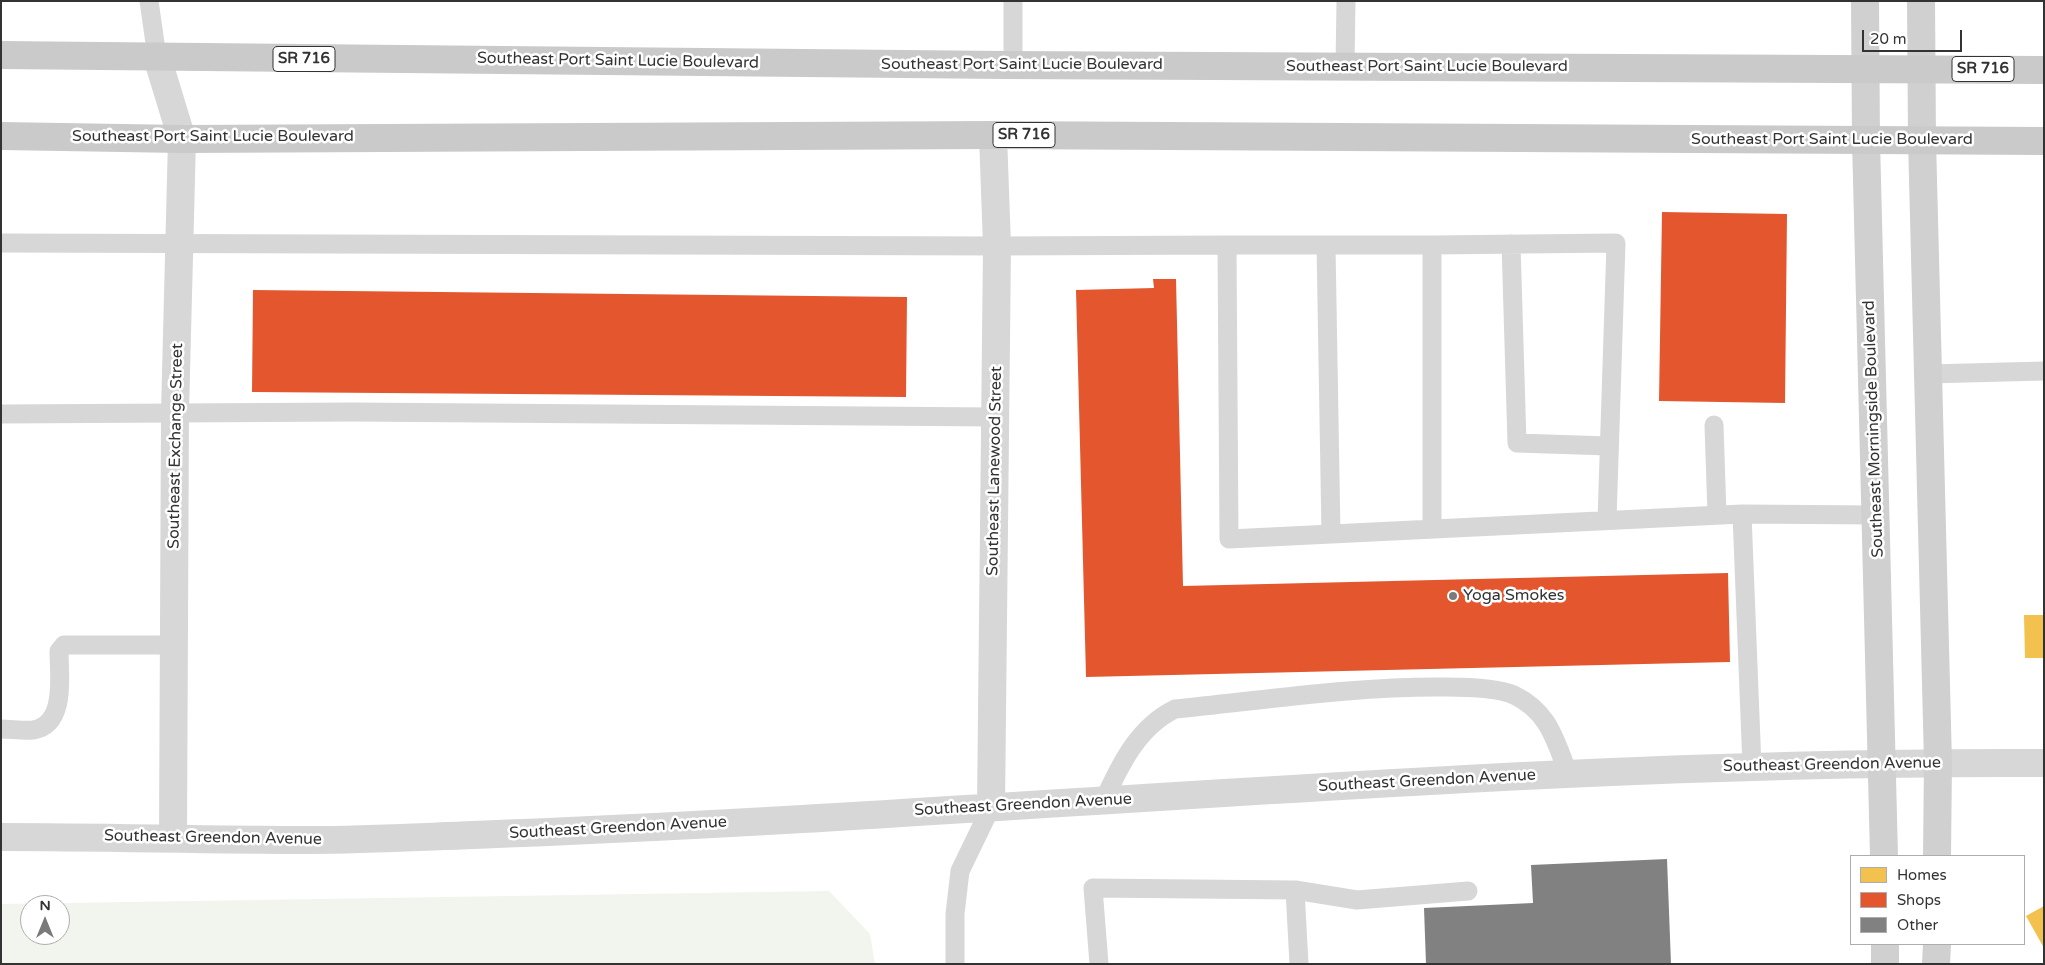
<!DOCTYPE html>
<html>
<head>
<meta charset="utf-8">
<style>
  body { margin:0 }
  #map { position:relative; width:2045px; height:965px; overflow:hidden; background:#fff; font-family:"Varela Round",sans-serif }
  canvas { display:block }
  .frame { position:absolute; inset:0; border:2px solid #333; pointer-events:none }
  .legend { position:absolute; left:1850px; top:855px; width:175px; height:90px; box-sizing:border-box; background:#fff; border:1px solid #adadad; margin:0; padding:6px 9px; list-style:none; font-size:15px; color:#333 }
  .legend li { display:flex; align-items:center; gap:10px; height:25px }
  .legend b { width:25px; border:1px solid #adadad }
  .north { position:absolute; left:20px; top:895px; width:50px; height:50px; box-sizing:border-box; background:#fff; border:1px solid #adadad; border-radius:50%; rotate:0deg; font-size:14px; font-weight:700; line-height:20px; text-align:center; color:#333 }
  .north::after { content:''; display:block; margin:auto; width:18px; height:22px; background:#7a7a7a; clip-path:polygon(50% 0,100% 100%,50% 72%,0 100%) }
  .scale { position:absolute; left:1862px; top:30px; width:100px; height:22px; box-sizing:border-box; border:2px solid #333; border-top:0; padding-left:6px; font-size:15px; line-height:18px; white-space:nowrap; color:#333; -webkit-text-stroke:4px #fff; paint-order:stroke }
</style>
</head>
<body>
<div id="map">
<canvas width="2045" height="965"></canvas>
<div class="frame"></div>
<ul class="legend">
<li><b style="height:14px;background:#f2c14e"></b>Homes</li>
<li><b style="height:14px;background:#e4572e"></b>Shops</li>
<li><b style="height:14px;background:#818181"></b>Other</li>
</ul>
<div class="north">N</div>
<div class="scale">20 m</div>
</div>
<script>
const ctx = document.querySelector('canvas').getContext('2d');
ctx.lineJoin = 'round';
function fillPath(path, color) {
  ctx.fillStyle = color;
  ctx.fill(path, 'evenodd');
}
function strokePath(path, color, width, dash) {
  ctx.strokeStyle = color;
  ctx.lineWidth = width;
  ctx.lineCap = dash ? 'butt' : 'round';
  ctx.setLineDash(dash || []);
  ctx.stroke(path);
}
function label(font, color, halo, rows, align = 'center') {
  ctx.font = font + ' "Varela Round",sans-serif';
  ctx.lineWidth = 5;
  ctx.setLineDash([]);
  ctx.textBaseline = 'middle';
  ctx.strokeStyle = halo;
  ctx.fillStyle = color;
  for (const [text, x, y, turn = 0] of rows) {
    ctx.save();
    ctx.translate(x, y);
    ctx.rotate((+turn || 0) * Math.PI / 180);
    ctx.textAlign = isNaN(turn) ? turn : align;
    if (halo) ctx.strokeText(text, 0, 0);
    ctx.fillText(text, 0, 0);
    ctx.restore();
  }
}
fillPath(new Path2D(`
  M 829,891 L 870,934 L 875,964 L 1,964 L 1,904 ZM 30,905 L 60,905 L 60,935 L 30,935 Z`), '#f1f5ed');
fillPath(new Path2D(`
  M 2024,615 L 2044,615 L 2044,658 L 2025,658 Z
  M 2044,906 L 2044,948 L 2026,916 Z`), '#f2c14e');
fillPath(new Path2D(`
  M 1662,212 L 1787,214 L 1785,403 L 1659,401 Z
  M 1153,279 L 1176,279 L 1183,586 L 1728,573 L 1730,662 L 1086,677 L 1076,290 L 1154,288 Z
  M 253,290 L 907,297 L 906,397 L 252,392 Z`), '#e4572e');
fillPath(new Path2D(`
  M 1667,859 L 1671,964 L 1426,964 L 1424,908 L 1533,903 L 1531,865 Z`), '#818181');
strokePath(new Path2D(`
  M 149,1 L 157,57
  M 1013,65 L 1013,1
  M 1345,66 L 1346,1
  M 1,243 L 997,246 L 1227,245 L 1229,539 L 1742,514
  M 1511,244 L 1517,443 L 1609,446
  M 1227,245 L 1432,245 L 1432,529
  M 1326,245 L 1331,534
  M 1432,245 L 1616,243 L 1607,520
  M 1928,374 L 2044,371
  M 1,414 L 353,412 L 995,417
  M 1714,425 L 1717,515
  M 1,729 C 11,729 23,731 33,730 C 67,725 59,674 59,651 L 64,645 L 174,645
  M 1752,767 L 1742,514 L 1876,515
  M 1104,800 C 1120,765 1138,727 1175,709 C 1265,700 1356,686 1446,687 C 1464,687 1498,688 1514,695 C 1549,712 1555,740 1568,773
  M 1295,890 L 1357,900 L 1468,891
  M 955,964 L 955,914 L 960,871 L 991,807
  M 1099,964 L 1093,888 L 1295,890 L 1299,964`), '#d7d7d7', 19);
strokePath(new Path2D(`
  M 157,57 L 182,139 L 175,412 L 173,837
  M 991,807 L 997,246 L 993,135
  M 1,837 C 104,837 207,840 309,840 C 364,840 419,837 474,835 C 997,816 1519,760 2044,763`), '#d7d7d7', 28);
strokePath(new Path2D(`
  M 1865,1 L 1866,140 L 1884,856
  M 1921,1 L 1922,140 L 1938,762 L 1937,856
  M 1885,964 L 1885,944
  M 1936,964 L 1937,944`), '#d0d0d0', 28);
strokePath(new Path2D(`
  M 1,55 L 1005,65 L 2044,70
  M 1,136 L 182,139 L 993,135 L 2044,141`), '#cacaca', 28);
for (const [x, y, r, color] of [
  [1453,596,5,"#7a7a7a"]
]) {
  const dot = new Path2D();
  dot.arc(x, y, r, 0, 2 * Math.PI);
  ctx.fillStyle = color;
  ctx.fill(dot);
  strokePath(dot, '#fff', 2);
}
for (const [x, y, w] of [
  [304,59,62],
  [1983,69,62],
  [1024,135,62]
]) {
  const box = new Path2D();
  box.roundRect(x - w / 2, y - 12.5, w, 25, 4);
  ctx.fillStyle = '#fff';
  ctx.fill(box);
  strokePath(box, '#333', 1);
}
label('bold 15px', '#333', null, [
  ["SR 716",304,59],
  ["SR 716",1983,69],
  ["SR 716",1024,135]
]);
label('16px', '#333', '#fff', [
  ["Southeast Port Saint Lucie Boulevard",618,61,1],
  ["Southeast Port Saint Lucie Boulevard",1022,65],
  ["Southeast Port Saint Lucie Boulevard",1427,67],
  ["Southeast Port Saint Lucie Boulevard",213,137],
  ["Southeast Port Saint Lucie Boulevard",1832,140],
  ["Southeast Morningside Boulevard",1874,429,-92],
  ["Southeast Exchange Street",176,446,-89],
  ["Southeast Lanewood Street",995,471,-89],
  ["Southeast Greendon Avenue",1832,765,-1],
  ["Southeast Greendon Avenue",1427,781,-3],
  ["Southeast Greendon Avenue",1023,805,-3],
  ["Southeast Greendon Avenue",618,828,-3],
  ["Southeast Greendon Avenue",213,838,1]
]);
label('16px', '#333', '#fff', [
  ["Yoga Smokes",1463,596]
], 'left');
</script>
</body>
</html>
